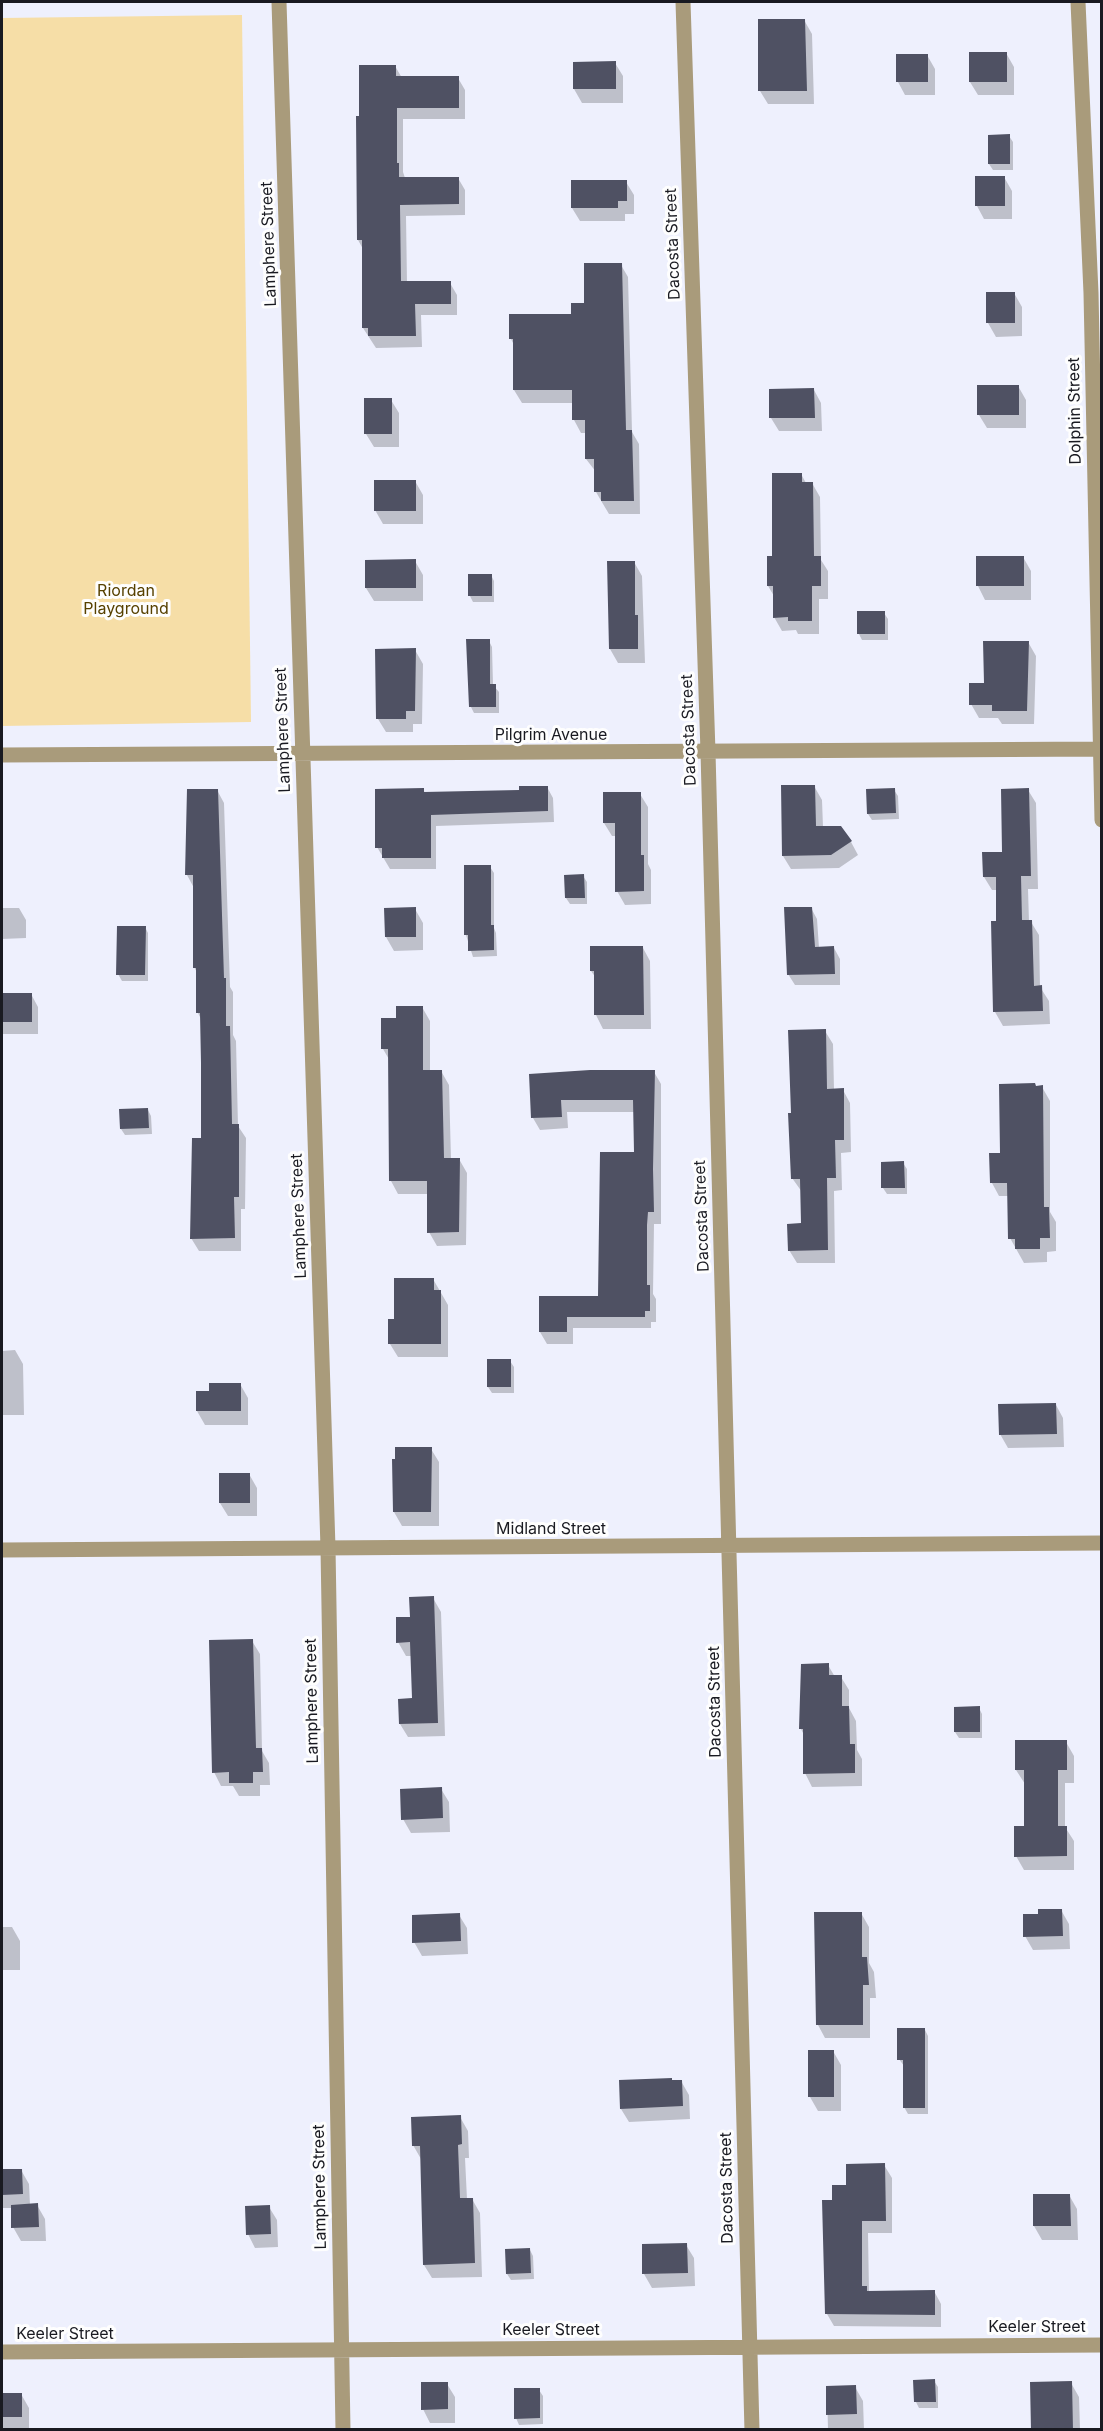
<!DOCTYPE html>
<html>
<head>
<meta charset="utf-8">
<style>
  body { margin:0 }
  #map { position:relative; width:1103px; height:2431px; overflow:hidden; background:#eef0fd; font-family:Inter,sans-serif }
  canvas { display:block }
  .frame { position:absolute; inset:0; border:3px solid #191a21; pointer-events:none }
</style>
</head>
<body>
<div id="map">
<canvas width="1103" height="2431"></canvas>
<div class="frame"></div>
</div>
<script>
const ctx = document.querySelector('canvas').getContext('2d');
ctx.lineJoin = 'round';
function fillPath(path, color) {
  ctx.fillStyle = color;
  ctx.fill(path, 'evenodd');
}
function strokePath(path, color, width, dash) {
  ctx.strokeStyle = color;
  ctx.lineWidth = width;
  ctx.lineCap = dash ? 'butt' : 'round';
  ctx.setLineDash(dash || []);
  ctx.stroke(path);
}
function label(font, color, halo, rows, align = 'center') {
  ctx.font = font + ' Inter,sans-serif';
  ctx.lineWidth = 6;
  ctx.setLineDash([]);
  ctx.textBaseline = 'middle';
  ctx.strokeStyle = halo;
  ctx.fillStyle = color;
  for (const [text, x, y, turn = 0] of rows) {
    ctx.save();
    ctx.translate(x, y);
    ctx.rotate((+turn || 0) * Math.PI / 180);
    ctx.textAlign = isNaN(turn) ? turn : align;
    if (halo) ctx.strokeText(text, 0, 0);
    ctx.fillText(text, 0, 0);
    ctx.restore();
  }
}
fillPath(new Path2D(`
  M 242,15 L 251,722 L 2,726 L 2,18 Z`), '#f6dea7');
fillPath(new Path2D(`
  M 804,20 L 812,34 L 814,104 L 768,104 L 760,91 Z
  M 1006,53 L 1014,67 L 1014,95 L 978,95 L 970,82 Z
  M 927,55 L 935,69 L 935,95 L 905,95 L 898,82 Z
  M 574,63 L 615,63 L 623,76 L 623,103 L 582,103 L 574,89 Z
  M 395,66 L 402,78 L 458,78 L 465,90 L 465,119 L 403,119 L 403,172 L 405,178 L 458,178 L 465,190 L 465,215 L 406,216 L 407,283 L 450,283 L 457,295 L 457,315 L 421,315 L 422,347 L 376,348 L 363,328 L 363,249 L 358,240 Z
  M 1009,136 L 1013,142 L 1013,170 L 993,170 L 989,164 Z
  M 1004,177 L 1012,191 L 1012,219 L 984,219 L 977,206 Z
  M 626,182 L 634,195 L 634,214 L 625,214 L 625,221 L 580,221 L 572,208 Z
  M 621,265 L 628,277 L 632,432 L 639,444 L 640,514 L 609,514 L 603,504 L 596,492 L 596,472 L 586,459 L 586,433 L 581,433 L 574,420 L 574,403 L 522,403 L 514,390 L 514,345 L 511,339 L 572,316 L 586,304 Z
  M 1014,293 L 1022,307 L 1022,336 L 996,337 L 988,323 Z
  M 1018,386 L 1026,400 L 1026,428 L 987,428 L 979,415 Z
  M 814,390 L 821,403 L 822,431 L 779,431 L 771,418 Z
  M 391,400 L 399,413 L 399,447 L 374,447 L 366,434 Z
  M 801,474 L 806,483 L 812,483 L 820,497 L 821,560 L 828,571 L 828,599 L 819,599 L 819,634 L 798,634 L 796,630 L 782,631 L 774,617 L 774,596 L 768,586 L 774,557 Z
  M 415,481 L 423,495 L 423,524 L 383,524 L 375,510 Z
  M 1023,557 L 1031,571 L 1031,600 L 985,600 L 978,586 Z
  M 415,561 L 423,575 L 423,601 L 374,601 L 366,588 Z
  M 634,562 L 642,576 L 645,663 L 618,663 L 610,649 Z
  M 470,575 L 491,575 L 494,581 L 494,602 L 473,602 L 470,596 Z
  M 884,613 L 888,619 L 888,640 L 862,640 L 859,634 Z
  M 489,641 L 492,647 L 493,685 L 499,692 L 499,713 L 474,713 L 471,707 Z
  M 1028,642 L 1036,656 L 1034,724 L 1002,724 L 998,718 L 979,718 L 971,704 Z
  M 415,650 L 423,664 L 422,724 L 413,724 L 413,732 L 386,732 L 378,719 Z
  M 814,786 L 822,800 L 823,827 L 851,842 L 858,855 L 839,868 L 791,869 L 783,856 Z
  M 547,787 L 553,798 L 554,822 L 436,826 L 436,869 L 390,869 L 377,847 L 423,789 L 425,793 L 521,792 Z
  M 217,790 L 224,803 L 230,987 L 233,992 L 233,1035 L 236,1041 L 238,1126 L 246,1138 L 245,1209 L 241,1209 L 241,1251 L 199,1251 L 191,1238 L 203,1139 L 201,1019 L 198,1013 L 198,974 L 194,967 L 194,888 L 187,875 Z
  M 894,790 L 898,796 L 899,819 L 872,820 L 868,814 Z
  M 1028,790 L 1036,803 L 1038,889 L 1028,889 L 1029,922 L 1031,922 L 1039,935 L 1040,987 L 1049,1001 L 1050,1024 L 1003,1026 L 995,1012 L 997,890 L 992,890 L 984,877 L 1004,854 Z
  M 640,794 L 648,807 L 648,864 L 651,870 L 651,904 L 625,905 L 617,891 L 616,836 L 612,836 L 604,823 Z
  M 490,867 L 494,873 L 494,928 L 496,933 L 497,956 L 473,957 L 466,935 Z
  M 583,876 L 587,882 L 587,904 L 570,904 L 566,898 Z
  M 2,908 L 19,908 L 26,920 L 26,938 L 2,939 Z
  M 811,908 L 817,919 L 819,948 L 834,948 L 840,959 L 840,985 L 795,985 L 788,974 Z
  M 386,909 L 415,909 L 423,923 L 423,950 L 394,951 L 386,937 Z
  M 145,927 L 148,933 L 148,981 L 122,981 L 118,974 Z
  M 643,948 L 650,961 L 651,1029 L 603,1029 L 596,1015 L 596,978 L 591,971 Z
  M 2,994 L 31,994 L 38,1007 L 38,1034 L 2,1034 Z
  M 422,1007 L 430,1021 L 430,1071 L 441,1071 L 449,1085 L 451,1159 L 459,1159 L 467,1173 L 466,1245 L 437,1246 L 429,1232 L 428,1194 L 398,1194 L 391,1181 L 390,1061 L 383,1049 L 398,1019 Z
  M 825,1031 L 833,1044 L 834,1090 L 843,1090 L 850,1103 L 851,1152 L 841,1153 L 842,1190 L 834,1191 L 835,1263 L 797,1263 L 789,1250 L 802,1225 L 802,1192 L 792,1178 L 793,1114 Z
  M 654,1072 L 661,1084 L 661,1224 L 654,1224 L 653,1294 L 656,1299 L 656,1322 L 651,1322 L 651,1328 L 573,1328 L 573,1344 L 547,1344 L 540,1332 L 599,1297 L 636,1154 L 635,1112 L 567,1112 L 568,1128 L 540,1130 L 533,1118 L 531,1075 Z
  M 1036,1087 L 1042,1087 L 1050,1101 L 1050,1212 L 1056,1222 L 1056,1251 L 1047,1252 L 1047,1262 L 1024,1263 L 1010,1238 L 1009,1196 L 999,1196 L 992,1183 L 1002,1154 Z
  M 148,1110 L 151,1116 L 152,1134 L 125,1135 L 121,1129 Z
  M 903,1163 L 907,1169 L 907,1194 L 887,1194 L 883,1188 Z
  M 433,1279 L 448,1305 L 448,1357 L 398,1357 L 390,1344 L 395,1321 Z
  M 15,1350 L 23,1364 L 24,1415 L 2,1415 L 2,1351 Z
  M 510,1361 L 514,1367 L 514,1393 L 492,1393 L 488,1387 Z
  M 240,1384 L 248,1398 L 248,1425 L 205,1425 L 197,1411 L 197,1392 L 211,1392 Z
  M 1056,1405 L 1063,1418 L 1064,1447 L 1008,1448 L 1000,1434 Z
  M 431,1449 L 439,1462 L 439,1526 L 402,1526 L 394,1512 Z
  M 249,1474 L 257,1488 L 257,1516 L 228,1516 L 220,1503 Z
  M 433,1598 L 441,1612 L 445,1736 L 408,1737 L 400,1724 L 414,1700 L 412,1656 L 406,1656 L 398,1642 L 411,1618 Z
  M 252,1641 L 260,1654 L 262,1751 L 269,1763 L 270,1785 L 260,1785 L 260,1796 L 239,1796 L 233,1786 L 221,1786 L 214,1772 Z
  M 802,1665 L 828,1665 L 835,1677 L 841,1677 L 849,1690 L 849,1708 L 856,1721 L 857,1750 L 862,1759 L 862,1786 L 812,1787 L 805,1773 L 804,1735 L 801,1729 Z
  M 979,1708 L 982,1714 L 982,1738 L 959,1738 L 955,1732 Z
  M 1016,1742 L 1066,1742 L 1074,1756 L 1074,1783 L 1065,1783 L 1065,1827 L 1074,1841 L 1074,1870 L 1024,1870 L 1016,1856 L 1025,1828 L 1025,1784 L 1016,1770 Z
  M 441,1789 L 449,1802 L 450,1832 L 411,1833 L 403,1819 Z
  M 1061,1910 L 1069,1924 L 1070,1949 L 1033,1950 L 1025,1936 L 1040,1916 Z
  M 861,1913 L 869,1927 L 869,1963 L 874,1972 L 876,1998 L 870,1998 L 870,2038 L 825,2038 L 818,2025 Z
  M 459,1915 L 467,1928 L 468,1954 L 422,1956 L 414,1942 Z
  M 2,1927 L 12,1927 L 20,1941 L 20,1970 L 2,1970 Z
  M 925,2030 L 928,2036 L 928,2114 L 908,2114 L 904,2107 L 904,2066 L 899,2059 Z
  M 833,2051 L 841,2065 L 841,2111 L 818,2111 L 810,2097 Z
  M 681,2081 L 689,2095 L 690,2119 L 629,2122 L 621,2109 L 673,2082 Z
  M 460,2117 L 468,2131 L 469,2158 L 465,2158 L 467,2199 L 472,2199 L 480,2213 L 482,2277 L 432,2278 L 424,2265 L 421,2159 L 413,2145 Z
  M 884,2165 L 892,2178 L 892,2233 L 868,2233 L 869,2292 L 934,2291 L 941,2304 L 941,2327 L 834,2326 L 827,2314 L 834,2201 L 848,2186 Z
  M 21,2170 L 29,2184 L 30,2205 L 37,2205 L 45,2219 L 46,2241 L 21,2241 L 13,2227 L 12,2208 L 2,2208 L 2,2171 Z
  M 1069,2195 L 1077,2209 L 1078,2240 L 1042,2240 L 1034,2226 Z
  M 269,2207 L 277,2220 L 278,2247 L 255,2248 L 248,2234 Z
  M 686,2245 L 694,2258 L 695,2286 L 652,2288 L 644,2274 L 643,2246 Z
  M 530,2250 L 533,2256 L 534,2279 L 511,2280 L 507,2274 Z
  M 934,2381 L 938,2387 L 938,2408 L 919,2408 L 916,2402 Z
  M 1071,2383 L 1079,2397 L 1080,2430 L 1032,2430 Z
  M 447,2384 L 455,2397 L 455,2423 L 430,2423 L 423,2409 Z
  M 855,2387 L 863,2401 L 864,2430 L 828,2430 L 827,2388 Z
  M 539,2390 L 543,2396 L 543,2424 L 519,2425 L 516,2418 Z
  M 2,2394 L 21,2394 L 29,2408 L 29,2430 L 2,2430 Z`), '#0003');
fillPath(new Path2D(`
  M 758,19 L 805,19 L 807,91 L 758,91 Z
  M 969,52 L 1007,52 L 1007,82 L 969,82 Z
  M 896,54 L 928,54 L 928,82 L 896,82 Z
  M 616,61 L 616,89 L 573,89 L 573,62 Z
  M 359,65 L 396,65 L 396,76 L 459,76 L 459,108 L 397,108 L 397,163 L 399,163 L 399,177 L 459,177 L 459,204 L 400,205 L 401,281 L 451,281 L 451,304 L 415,304 L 416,336 L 368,336 L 368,328 L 362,328 L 362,240 L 357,240 L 356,116 L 359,116 Z
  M 1010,134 L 1010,164 L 988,164 L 988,135 Z
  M 975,176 L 1005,176 L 1005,206 L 975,206 Z
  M 571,180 L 627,180 L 627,201 L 618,201 L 618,208 L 571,208 Z
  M 584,263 L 622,263 L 626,430 L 632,430 L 634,501 L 601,501 L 601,492 L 594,492 L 594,459 L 585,459 L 585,420 L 572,420 L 572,390 L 513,390 L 513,339 L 509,339 L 509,314 L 571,314 L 571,303 L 584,303 Z
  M 986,292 L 1015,292 L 1015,323 L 986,323 Z
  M 977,385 L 1019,385 L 1019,415 L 977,415 Z
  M 814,388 L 815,418 L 769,418 L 769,389 Z
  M 364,398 L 392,398 L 392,434 L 364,434 Z
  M 772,473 L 802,473 L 802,482 L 813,482 L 814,556 L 821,556 L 821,586 L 812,586 L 812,621 L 788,621 L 788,617 L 773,618 L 773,586 L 767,586 L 767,556 L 772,556 Z
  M 374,480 L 416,480 L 416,511 L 374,511 Z
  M 976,556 L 1024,556 L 1024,586 L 976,586 Z
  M 416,559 L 416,588 L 365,588 L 365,560 Z
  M 607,561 L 635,561 L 635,615 L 638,615 L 638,649 L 609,649 Z
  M 468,574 L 492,574 L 492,596 L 468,596 Z
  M 857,611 L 885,611 L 885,634 L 857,634 Z
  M 466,639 L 490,639 L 490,684 L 496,684 L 496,707 L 469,707 Z
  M 983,641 L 1029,641 L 1027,711 L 992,711 L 992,705 L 969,705 L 969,683 L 984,683 Z
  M 416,648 L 415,711 L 406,711 L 406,719 L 376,719 L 375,649 Z
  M 781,785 L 815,785 L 816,826 L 841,826 L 852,841 L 831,855 L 782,856 Z
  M 519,786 L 548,786 L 548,811 L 431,815 L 431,858 L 382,858 L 382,848 L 375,848 L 375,789 L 424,788 L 424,792 L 519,790 Z
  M 895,788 L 896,813 L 867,814 L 866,789 Z
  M 1029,788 L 1031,876 L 1021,876 L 1022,920 L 1032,920 L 1034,986 L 1042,985 L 1043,1011 L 993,1012 L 991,921 L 996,921 L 996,877 L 983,877 L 982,852 L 1002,852 L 1001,789 Z
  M 187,789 L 218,789 L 224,978 L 226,978 L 226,1026 L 230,1026 L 232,1124 L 239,1124 L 239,1197 L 234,1197 L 235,1238 L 190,1239 L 192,1138 L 201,1138 L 201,1063 L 200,1013 L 196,1013 L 196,968 L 193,968 L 193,875 L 185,875 Z
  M 603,792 L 641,792 L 641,855 L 644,855 L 644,891 L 615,892 L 615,823 L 603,823 Z
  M 464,865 L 491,865 L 491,925 L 494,925 L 494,950 L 468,951 L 468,935 L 464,935 Z
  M 584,874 L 585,898 L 565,898 L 564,875 Z
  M 416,907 L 416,937 L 385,937 L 384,908 Z
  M 784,907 L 812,907 L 815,947 L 834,946 L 835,974 L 787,975 Z
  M 117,926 L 146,926 L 145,975 L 116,975 Z
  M 590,946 L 643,946 L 644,1015 L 594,1015 L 594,971 L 590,971 Z
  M 2,993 L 32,993 L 32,1022 L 2,1022 Z
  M 396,1006 L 423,1006 L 423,1070 L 442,1070 L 444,1158 L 460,1158 L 459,1232 L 427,1233 L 427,1181 L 389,1181 L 388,1049 L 381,1049 L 381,1018 L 396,1018 Z
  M 826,1029 L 827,1089 L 844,1088 L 844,1140 L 835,1140 L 836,1178 L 827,1178 L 828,1250 L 788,1251 L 787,1224 L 801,1223 L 800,1179 L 791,1179 L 788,1113 L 791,1113 L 788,1030 Z
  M 590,1070 L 655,1070 L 653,1169 L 654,1212 L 648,1212 L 647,1225 L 647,1285 L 650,1285 L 650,1311 L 645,1311 L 645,1317 L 567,1317 L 567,1332 L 539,1332 L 539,1296 L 598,1296 L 600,1152 L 634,1152 L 633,1100 L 561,1100 L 562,1117 L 531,1118 L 529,1074 Z
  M 1035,1083 L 1036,1086 L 1043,1085 L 1044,1207 L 1049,1207 L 1050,1238 L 1040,1238 L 1040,1249 L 1015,1249 L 1015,1239 L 1008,1239 L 1007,1183 L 990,1183 L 989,1153 L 1000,1153 L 999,1084 Z
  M 148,1108 L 149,1128 L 120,1129 L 119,1109 Z
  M 904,1161 L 905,1188 L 881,1188 L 881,1162 Z
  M 394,1278 L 434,1278 L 434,1290 L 441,1290 L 441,1344 L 388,1344 L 388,1319 L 394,1319 Z
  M 487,1359 L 511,1359 L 511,1387 L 487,1387 Z
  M 209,1383 L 241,1383 L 241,1411 L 196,1411 L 196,1391 L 209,1391 Z
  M 1056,1403 L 1057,1434 L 999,1435 L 998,1404 Z
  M 395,1447 L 432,1447 L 431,1512 L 393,1512 L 392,1459 L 395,1459 Z
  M 219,1473 L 250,1473 L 250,1503 L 219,1503 Z
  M 434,1596 L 438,1723 L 399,1724 L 398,1699 L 412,1698 L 410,1642 L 396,1643 L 396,1617 L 410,1617 L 409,1597 Z
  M 253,1639 L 256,1748 L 262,1748 L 263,1772 L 253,1772 L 253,1783 L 229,1783 L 229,1772 L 212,1773 L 209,1640 Z
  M 829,1663 L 829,1675 L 842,1675 L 842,1706 L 849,1706 L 850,1744 L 855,1744 L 855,1773 L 803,1774 L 803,1729 L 799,1729 L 801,1664 Z
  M 980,1706 L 980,1732 L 954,1732 L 954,1707 Z
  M 1015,1740 L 1067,1740 L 1067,1770 L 1058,1770 L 1058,1826 L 1067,1826 L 1067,1856 L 1014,1857 L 1014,1826 L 1024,1826 L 1024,1770 L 1015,1770 Z
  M 442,1787 L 443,1818 L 401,1820 L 400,1789 Z
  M 1038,1909 L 1062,1909 L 1063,1936 L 1023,1937 L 1023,1914 L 1038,1914 Z
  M 814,1912 L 862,1912 L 862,1957 L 867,1957 L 869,1985 L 863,1985 L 863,2025 L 816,2025 Z
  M 460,1913 L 461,1941 L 412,1943 L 412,1915 Z
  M 897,2028 L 925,2028 L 925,2108 L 903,2108 L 903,2060 L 897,2060 Z
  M 808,2050 L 834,2050 L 834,2097 L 808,2097 Z
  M 672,2078 L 672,2080 L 682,2080 L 683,2106 L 620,2109 L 619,2080 Z
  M 461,2115 L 462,2144 L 458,2145 L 460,2198 L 473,2198 L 475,2263 L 423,2265 L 420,2146 L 412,2146 L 411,2117 Z
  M 885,2163 L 886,2221 L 862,2221 L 862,2286 L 867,2286 L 867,2291 L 935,2290 L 935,2315 L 825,2314 L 822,2200 L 832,2200 L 832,2185 L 846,2185 L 846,2164 Z
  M 2,2169 L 22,2169 L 23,2194 L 2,2195 Z
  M 1033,2194 L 1070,2194 L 1071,2226 L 1033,2226 Z
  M 38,2203 L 39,2227 L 11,2228 L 11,2205 Z
  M 270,2205 L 271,2234 L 246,2235 L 245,2206 Z
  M 687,2243 L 688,2273 L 642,2274 L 642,2244 Z
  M 530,2248 L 531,2273 L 506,2274 L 505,2249 Z
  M 935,2379 L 936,2402 L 914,2402 L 913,2380 Z
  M 1072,2381 L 1073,2430 L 1031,2430 L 1030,2382 Z
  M 421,2382 L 448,2382 L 448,2409 L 421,2410 Z
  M 856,2385 L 857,2414 L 826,2415 L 826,2386 Z
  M 514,2388 L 540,2388 L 540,2418 L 514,2419 Z
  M 2,2393 L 22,2393 L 22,2417 L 2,2417 Z`), '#4f5163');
strokePath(new Path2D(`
  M 279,2 L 328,1548 L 343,2430
  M 683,2 L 708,752 L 752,2430
  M 1078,2 L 1091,293 L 1102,820
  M 2,755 L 1102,749
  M 2,1550 L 1102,1543
  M 2,2352 L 1102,2345`), '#a99b7b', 15);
label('16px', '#191a21', '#fefefe', [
  ["Lamphere Street",269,244,-92],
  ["Dacosta Street",673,244,-92],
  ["Dolphin Street",1075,411,-91],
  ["Lamphere Street",283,730,-92],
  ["Dacosta Street",689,730,-92],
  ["Pilgrim Avenue",551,735],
  ["Lamphere Street",299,1216,-92],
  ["Dacosta Street",702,1216,-92],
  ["Midland Street",551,1529],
  ["Lamphere Street",312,1701,-91],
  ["Dacosta Street",715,1702,-91],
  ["Lamphere Street",320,2187,-91],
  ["Dacosta Street",727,2188,-91],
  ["Keeler Street",1037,2327],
  ["Keeler Street",551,2330],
  ["Keeler Street",65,2334]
]);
label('16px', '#574100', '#fefefe', [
  ["Riordan",126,591],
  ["Playground",126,609]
]);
</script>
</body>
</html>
